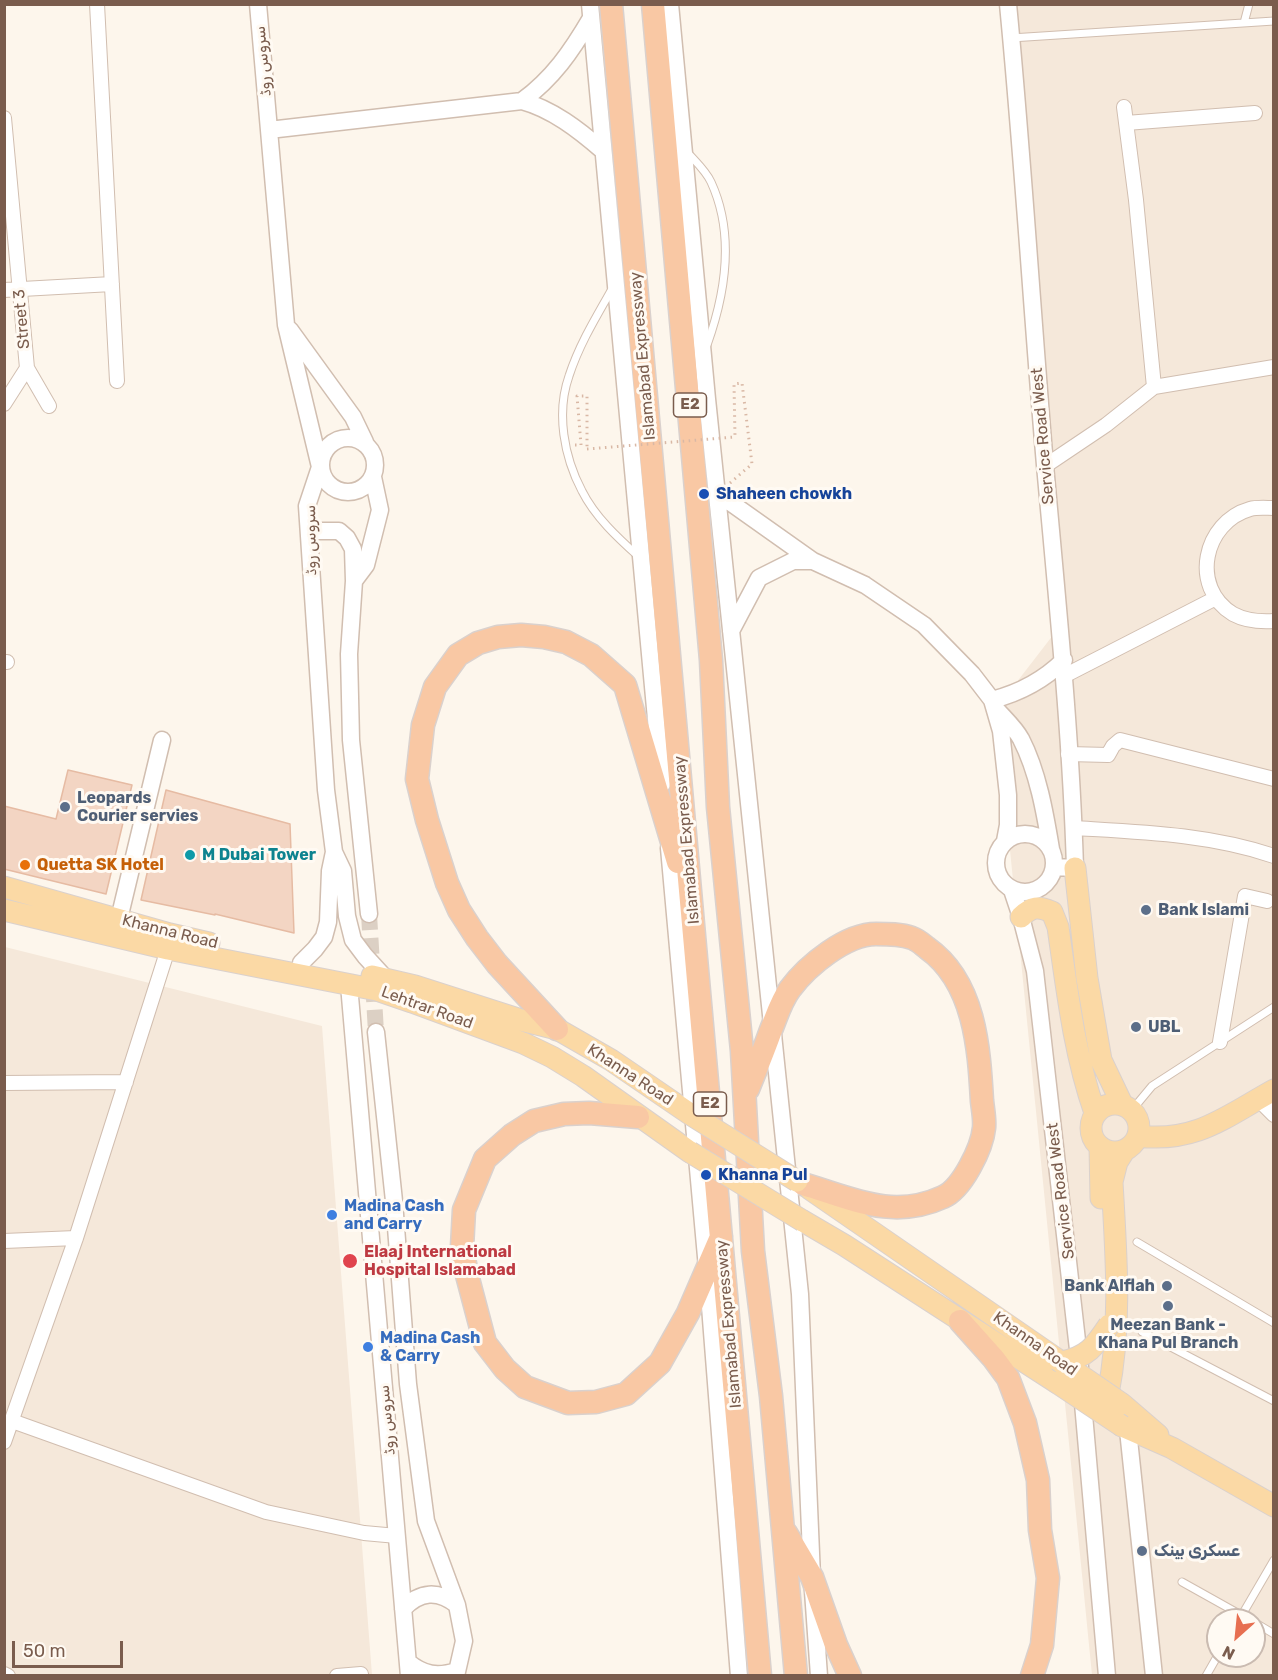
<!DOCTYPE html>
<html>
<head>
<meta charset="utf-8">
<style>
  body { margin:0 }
  #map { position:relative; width:1278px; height:1680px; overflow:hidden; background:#fdf6ec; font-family:Rubik,sans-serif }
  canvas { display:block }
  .frame { position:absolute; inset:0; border:6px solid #7a5c4d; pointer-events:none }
  .north { position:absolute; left:1206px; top:1608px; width:60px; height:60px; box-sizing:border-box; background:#fffaf3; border:2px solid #cabbb1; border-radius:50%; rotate:207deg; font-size:16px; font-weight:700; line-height:24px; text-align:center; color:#7a5c4d }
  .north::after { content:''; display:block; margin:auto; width:21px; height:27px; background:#e76f51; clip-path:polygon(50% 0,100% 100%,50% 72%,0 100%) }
  .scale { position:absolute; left:12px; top:1641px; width:111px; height:27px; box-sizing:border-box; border:3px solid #7a5c4d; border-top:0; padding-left:8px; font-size:18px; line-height:21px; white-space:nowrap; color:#7a5c4d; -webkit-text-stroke:4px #fffaf3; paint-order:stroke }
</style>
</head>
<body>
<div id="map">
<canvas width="1278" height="1680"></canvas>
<div class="frame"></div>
<div class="north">N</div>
<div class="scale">50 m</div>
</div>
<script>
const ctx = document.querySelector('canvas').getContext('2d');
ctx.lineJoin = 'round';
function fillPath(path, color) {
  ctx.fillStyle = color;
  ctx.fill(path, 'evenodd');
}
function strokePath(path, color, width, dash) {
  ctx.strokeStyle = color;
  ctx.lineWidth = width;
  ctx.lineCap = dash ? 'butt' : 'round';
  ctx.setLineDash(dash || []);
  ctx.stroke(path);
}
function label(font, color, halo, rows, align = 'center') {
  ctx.font = font + ' Rubik,"Noto Naskh Arabic",sans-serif';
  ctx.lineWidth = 6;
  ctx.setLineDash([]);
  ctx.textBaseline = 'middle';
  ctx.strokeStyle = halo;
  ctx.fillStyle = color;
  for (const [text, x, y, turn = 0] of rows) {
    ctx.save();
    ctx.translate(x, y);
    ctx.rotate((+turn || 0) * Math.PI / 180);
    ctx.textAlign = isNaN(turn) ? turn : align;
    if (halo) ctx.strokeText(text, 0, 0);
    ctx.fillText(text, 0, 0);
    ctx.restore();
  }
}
fillPath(new Path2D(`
  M 1005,5 L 1273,5 L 1273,1675 L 1092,1675 L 996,709 L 1060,626 ZM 1218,1620 L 1254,1620 L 1254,1656 L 1218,1656 Z
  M 5,947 L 322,1026 L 372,1675 L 5,1676 Z`), '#f5e8da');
const building = new Path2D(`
  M 68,770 L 132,785 L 106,894 L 4,869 L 4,806 L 56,819 Z
  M 166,790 L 290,824 L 294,933 L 215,914 L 215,915 L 141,900 Z`);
fillPath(building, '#f3d5c3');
strokePath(building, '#e6bba3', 1.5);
strokePath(new Path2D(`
  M 369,914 L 376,1032`), '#dcd0c4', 16, [16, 8]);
const service = new Path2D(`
  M 1244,23 L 1249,4
  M 1011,38 L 1274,21
  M 688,153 C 696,162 706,171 711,182 C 735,234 726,292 707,345
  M 612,289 C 596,317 579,345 569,376 C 556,413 564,457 582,491 C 595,517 618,538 639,557
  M 1132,1110 L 1152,1086 L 1274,1007
  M 1137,1242 L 1274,1323
  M 1142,1332 L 1274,1401
  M 1182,1582 L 1250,1620
  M 1239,1620 L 1274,1560
  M 1254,1622 L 1274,1634
  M 1206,1676 L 1218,1655`);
const minor = new Path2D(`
  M 97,4 L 117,381
  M 4,118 L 27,368 L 49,406
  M 1126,123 L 1255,113
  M 4,290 L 112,284
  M 1154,387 L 1274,367
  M 4,404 L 27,368
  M 1045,466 L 1106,425 L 1154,387 L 1136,200 L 1124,107
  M 1274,508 C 1266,508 1257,507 1250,509 C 1204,522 1189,587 1233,614 C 1246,621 1259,622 1274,621
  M 4,662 L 7,662
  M 1064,676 L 1216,598
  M 1068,754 L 1108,755 L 1113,746 L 1120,740 L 1274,779
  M 1074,828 C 1140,832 1209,834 1274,856
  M 1220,1042 L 1245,896 L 1267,901
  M 4,1083 L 126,1082
  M 1258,1099 L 1274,1115
  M 4,1241 L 76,1238
  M 12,1421 L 266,1512 L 364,1533 L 397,1536
  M 4,1442 L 76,1238 L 168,949
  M 4,1674 L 8,1676
  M 337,1676 L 361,1674`);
const tertiary = new Path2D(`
  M 258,4 L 286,325 L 320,467 L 307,506 L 326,790 L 334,852 L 330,871 L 328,922 L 324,937 L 315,949 L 301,963
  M 590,4 L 662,784
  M 670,4 L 707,399 L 800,1294 L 812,1577 L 819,1676
  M 1008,4 C 1023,158 1032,312 1045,465 C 1057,599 1071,733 1075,868 L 1055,867
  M 522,101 C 553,78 571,52 591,18
  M 269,130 L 522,101 C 552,109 579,130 602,150
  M 290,330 L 353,417 L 365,442
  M321 465a27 27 0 1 1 54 0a27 27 0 1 1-54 0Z
  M 717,493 L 813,561 L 865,585 L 924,625 L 972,674 L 992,700 L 1001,731 L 1008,795 L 1008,825 L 1005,841
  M 309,531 L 339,531 L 347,538 L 353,549 L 354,581 L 349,654 L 351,740 L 369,914
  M 354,581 L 366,565 L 380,510 L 373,477
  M 731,631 L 759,578 L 793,561 L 813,561
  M 992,700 C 1019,693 1044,680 1064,660
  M 997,710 C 1005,719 1015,728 1021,739 C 1038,772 1045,813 1051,849
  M996 863a29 29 0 1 1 58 0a29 29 0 1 1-58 0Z
  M 669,848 L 707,1268 L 739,1676
  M 334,852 L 343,871 L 347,916 L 353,940 L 365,956 L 386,979
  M 1012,890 L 1021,917 L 1035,971 L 1080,1367
  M 119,919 L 162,740
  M 349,985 L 409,1676
  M 376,1032 L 394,1201 L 408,1384 L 426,1521 L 457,1605 L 464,1641 L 456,1676
  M 1082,1392 L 1107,1676
  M 1128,1430 L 1154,1676
  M 403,1609 C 420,1591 438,1590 457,1605
  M 408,1662 C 424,1675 437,1677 457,1671`);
const primary = new Path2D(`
  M 1075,868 L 1087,978 L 1101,1060 L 1122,1104
  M 4,887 L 170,934 L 209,943
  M 4,910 L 168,949 L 377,990 L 412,1002 L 523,1043 L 552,1057 L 583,1076 L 690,1152
  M 1021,917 C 1032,906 1038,906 1052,912 L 1058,927 C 1067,990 1074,1053 1095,1113
  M 372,976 L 415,986 L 521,1020 L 557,1029 L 611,1060 L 690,1114
  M1091 1128a24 24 0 1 1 48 0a24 24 0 1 1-48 0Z
  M 1138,1136 C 1196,1143 1225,1117 1274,1090
  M 1100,1147 L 1101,1198
  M 810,1189 L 1058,1360
  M 803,1221 L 844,1245 L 1056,1382
  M 1108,1394 C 1122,1324 1116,1253 1112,1182 L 1117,1162 L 1124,1151
  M 1122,1404 L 1158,1435
  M 1122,1426 L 1172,1448 L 1274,1506`);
const trunk = new Path2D(`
  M 611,4 L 760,1676
  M 653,4 L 711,660 L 718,807 L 742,1051 L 753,1251 L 771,1396 L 796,1676
  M 557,1029 L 497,964 L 477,938 L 459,910 L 447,883 L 427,820 L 417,779 L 423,725 L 435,687 L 458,655 L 478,643 L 498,637 L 521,635 L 544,637 L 566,642 L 591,655 L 625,685 L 678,862
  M 748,1089 C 756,1069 764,1050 771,1030 C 777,1015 781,1001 790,989 C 808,965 846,934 876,934 C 888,934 901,934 912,938 C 918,940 923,945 927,948 C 975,982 979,1048 982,1101 C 983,1110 985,1120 984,1128 C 982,1148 962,1189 943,1197 C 893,1220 853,1199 803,1184
  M 638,1117 L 589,1113 L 564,1114 L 534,1121 L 512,1135 L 485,1159 L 464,1210 L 462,1247 L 467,1275 L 485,1343 L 505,1369 L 525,1387 L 568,1403 L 596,1402 L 626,1394 L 660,1363 L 688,1313 L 721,1237
  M 960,1321 L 994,1359 L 1008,1378 L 1025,1423 L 1038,1480 L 1040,1530 L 1048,1578 L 1042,1645 L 1032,1676
  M 786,1533 L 812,1577 L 836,1645 L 850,1676`);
strokePath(service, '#d1beb0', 9);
strokePath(minor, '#d1beb0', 16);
strokePath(tertiary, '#d1beb0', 19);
strokePath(primary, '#dad1cd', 23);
strokePath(trunk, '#dad1cd', 25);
strokePath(new Path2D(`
  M 575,445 L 581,445 L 577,396 L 587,396 L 587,449
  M 730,483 L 752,464 L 742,383 L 734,384 L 735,437`), '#d9b8a5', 3, [1.5, 4.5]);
strokePath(service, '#fff', 7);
strokePath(minor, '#fff', 14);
strokePath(tertiary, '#fff', 16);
strokePath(primary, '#fbd9a5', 21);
strokePath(trunk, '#f9c8a4', 22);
const primaryBridge = new Path2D(`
  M 690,1114 L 797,1181
  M 690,1152 L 803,1221
  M 1058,1360 L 1122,1404
  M 1062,1362 C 1088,1357 1095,1346 1109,1325
  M 1056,1382 L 1122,1426`);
strokePath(primaryBridge, '#dad1cd', 23, []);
strokePath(new Path2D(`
  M 587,449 L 735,437`), '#d9b8a5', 3, [1.5, 4.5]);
strokePath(primaryBridge, '#fbd9a5', 21);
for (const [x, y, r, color] of [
  [704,494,6,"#1a4fb4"],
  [65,807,6,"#5c6f8a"],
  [190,855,6,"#0f9aa8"],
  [25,865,6,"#e8710a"],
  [1146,910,6,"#5c6f8a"],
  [1136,1027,6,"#5c6f8a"],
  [706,1175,6,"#1a4fb4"],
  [332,1215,6,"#3f7fe0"],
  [350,1261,8,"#e0444e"],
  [1167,1286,6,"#5c6f8a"],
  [1168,1306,6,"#5c6f8a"],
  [368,1347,6,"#3f7fe0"],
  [1142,1551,6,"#5c6f8a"]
]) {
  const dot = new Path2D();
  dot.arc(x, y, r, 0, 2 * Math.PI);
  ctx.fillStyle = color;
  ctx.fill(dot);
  strokePath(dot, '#fffaf3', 2);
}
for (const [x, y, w] of [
  [690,405,33],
  [710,1104,33]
]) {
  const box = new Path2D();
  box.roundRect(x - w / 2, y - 12, w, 24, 4.5);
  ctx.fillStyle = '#fffaf3';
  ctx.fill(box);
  strokePath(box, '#7a5c4d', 1.5);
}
label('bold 15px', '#7a5c4d', null, [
  ["E2",690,405],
  ["E2",710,1104]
]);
label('16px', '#7a5c4d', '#fffaf3', [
  ["سروس روڈ",263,61,-95],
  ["Street 3",22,319,-95],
  ["Islamabad Expressway",643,356,-95],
  ["Service Road West",1043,436,-95],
  ["سروس روڈ",311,540,-91],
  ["Islamabad Expressway",687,840,-95],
  ["Khanna Road",170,932,14],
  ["Lehtrar Road",427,1008,20],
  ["Khanna Road",630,1075,33],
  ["Service Road West",1061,1191,-97],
  ["Islamabad Expressway",729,1324,-95],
  ["Khanna Road",1035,1344,35],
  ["سروس روڈ",387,1420,-95]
]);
label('bold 16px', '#164399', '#fffaf3', [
  ["Shaheen chowkh",716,494],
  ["Khanna Pul",718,1175]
], 'left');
label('bold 16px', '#4e5e75', '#fffaf3', [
  ["Leopards",77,798],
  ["Courier servies",77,816],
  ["Bank Islami",1158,910],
  ["UBL",1148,1027],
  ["Bank Alflah",1155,1286,"right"],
  ["Meezan Bank -",1168,1325,"center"],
  ["Khana Pul Branch",1168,1343,"center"],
  ["عسکری بینک",1154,1551]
], 'left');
label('bold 16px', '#0d838f', '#fffaf3', [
  ["M Dubai Tower",202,855]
], 'left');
label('bold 16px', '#c56008', '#fffaf3', [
  ["Quetta SK Hotel",37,865]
], 'left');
label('bold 16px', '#366cbe', '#fffaf3', [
  ["Madina Cash",344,1206],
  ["and Carry",344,1224],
  ["Madina Cash",380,1338],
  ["& Carry",380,1356]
], 'left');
label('bold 16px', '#be3a42', '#fffaf3', [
  ["Elaaj International",364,1252],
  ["Hospital Islamabad",364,1270]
], 'left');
</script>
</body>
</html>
